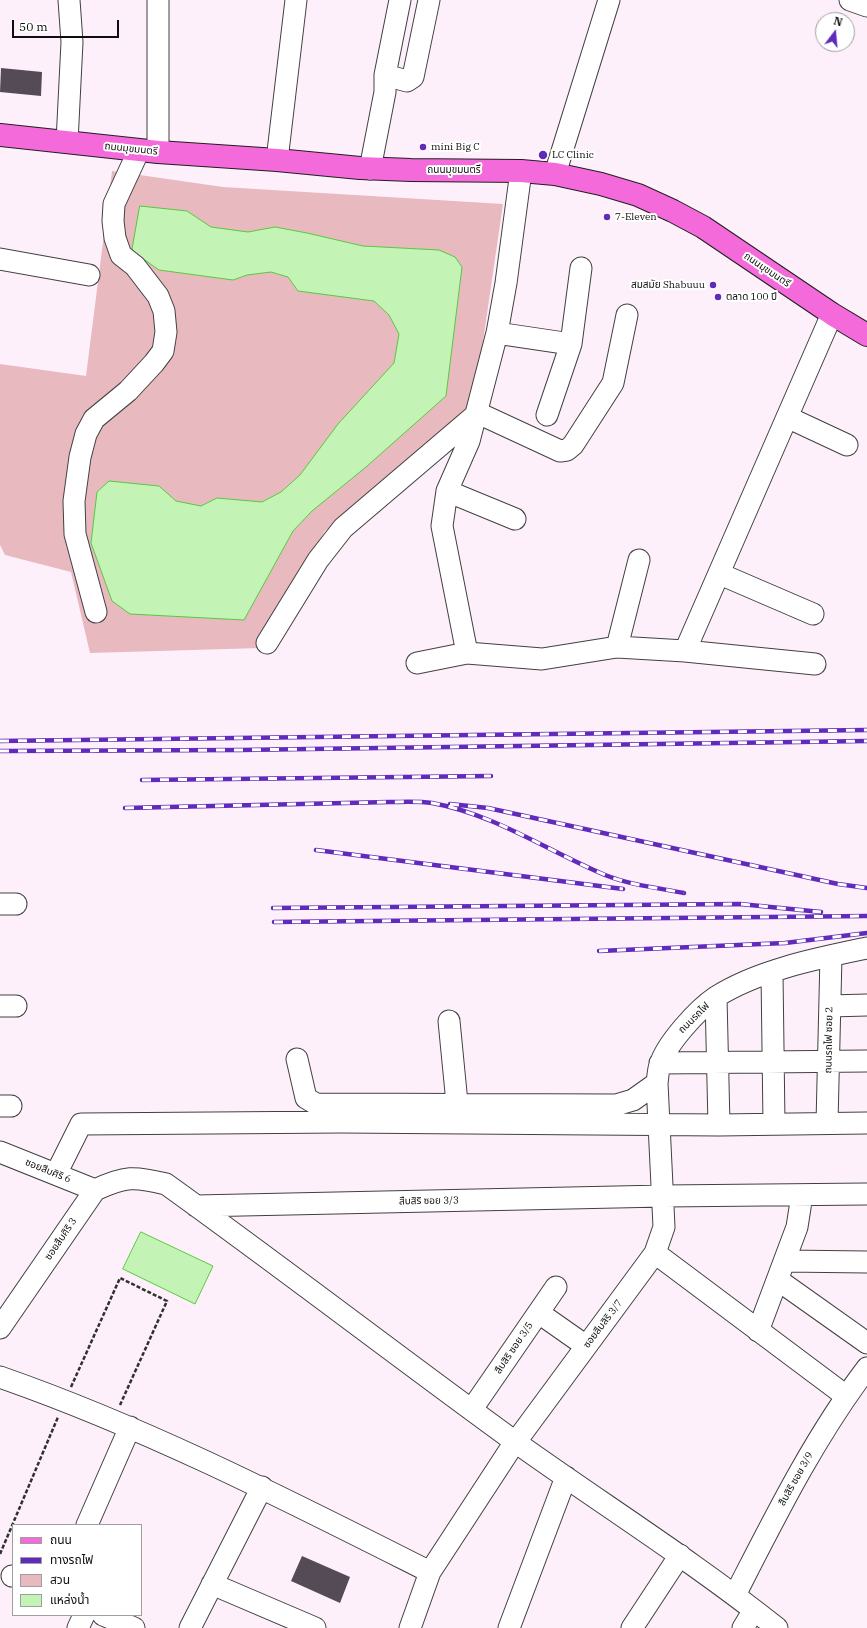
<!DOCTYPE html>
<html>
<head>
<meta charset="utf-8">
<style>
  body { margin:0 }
  #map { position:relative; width:867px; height:1628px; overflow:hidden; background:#fef0fb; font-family:"IBM Plex Serif","Noto Sans Thai",serif }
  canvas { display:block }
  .legend { position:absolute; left:12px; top:1524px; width:130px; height:92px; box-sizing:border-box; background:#fff; border:1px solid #9f9f9f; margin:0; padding:5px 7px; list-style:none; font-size:12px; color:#0e0e0e }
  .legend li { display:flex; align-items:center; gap:8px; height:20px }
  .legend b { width:20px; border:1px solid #9f9f9f }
  .north { position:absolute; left:815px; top:12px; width:40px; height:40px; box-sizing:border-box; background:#fff; border:1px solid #9f9f9f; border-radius:50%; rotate:16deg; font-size:11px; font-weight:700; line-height:16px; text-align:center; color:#0e0e0e }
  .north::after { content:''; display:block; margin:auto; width:14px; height:18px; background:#602aba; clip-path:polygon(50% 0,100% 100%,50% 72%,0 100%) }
  .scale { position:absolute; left:12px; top:20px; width:107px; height:18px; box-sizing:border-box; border:2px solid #0e0e0e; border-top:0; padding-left:5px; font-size:12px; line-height:14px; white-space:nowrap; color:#0e0e0e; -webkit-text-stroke:3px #fff; paint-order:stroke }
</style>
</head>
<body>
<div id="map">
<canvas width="867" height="1628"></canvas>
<ul class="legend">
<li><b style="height:5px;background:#f46adb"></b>ถนน</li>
<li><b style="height:5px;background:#602aba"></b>ทางรถไฟ</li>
<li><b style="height:11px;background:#e8babf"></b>สวน</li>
<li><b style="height:11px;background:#c3f4b6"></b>แหล่งน้ำ</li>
</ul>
<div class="north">N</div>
<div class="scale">50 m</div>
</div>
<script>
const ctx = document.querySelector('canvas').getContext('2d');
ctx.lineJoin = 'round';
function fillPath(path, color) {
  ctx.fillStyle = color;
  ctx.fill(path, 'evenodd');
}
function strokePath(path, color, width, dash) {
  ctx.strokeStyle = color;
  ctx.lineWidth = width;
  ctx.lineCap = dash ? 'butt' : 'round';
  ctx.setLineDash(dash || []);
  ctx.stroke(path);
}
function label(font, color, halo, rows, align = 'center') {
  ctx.font = font + ' "IBM Plex Serif","Noto Sans Thai",serif';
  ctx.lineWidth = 4;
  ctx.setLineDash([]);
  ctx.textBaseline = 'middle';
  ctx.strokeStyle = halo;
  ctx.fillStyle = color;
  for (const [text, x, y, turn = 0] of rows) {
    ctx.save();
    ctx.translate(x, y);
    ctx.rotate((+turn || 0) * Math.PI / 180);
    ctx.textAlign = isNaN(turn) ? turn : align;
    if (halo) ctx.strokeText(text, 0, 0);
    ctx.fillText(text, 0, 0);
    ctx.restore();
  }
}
fillPath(new Path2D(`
  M 112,171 L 223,187 L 503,204 L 473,410 L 398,476 L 325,531 L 261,648 L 90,653 L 71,572 L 5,555 L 0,545 L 0,364 L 86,376 Z`), '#e8babf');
const water = new Path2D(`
  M 140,206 L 187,211 L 211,227 L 248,232 L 275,227 L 307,233 L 363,246 L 439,250 L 455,257 L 462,267 L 446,396 L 366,467 L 312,511 L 293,531 L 244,620 L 130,614 L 112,601 L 91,543 L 97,492 L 109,481 L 159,486 L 176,501 L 201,506 L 217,498 L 262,502 L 281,492 L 300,475 L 338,424 L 394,363 L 399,334 L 389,315 L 374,301 L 298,291 L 288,277 L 271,272 L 247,275 L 233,280 L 159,270 L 132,251 Z
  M 141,1232 L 213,1266 L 195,1304 L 123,1269 Z`);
fillPath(water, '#c3f4b6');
strokePath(water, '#58c93f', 1);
fillPath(new Path2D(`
  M 1,68 L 42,72 L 41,96 L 0,92 Z
  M 302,1556 L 350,1577 L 340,1603 L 291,1581 Z`), '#544b56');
const minor = new Path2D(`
  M 158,0 L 158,152
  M 850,0 L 867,6
  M 385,75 L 407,81 L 413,77 L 429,0
  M 67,142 L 72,42 L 69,0
  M 277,160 L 296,0
  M 370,169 L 385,92 L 385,75 L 400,0
  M 555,174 L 609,0
  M 0,259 L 89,275
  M 497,333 L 571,344
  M 547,415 L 571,344 L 581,268
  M 787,417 L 847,445
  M 447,491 L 515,519
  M 720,574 L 813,614
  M 96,612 L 75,534 L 74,501 L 80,457 L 86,434 L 94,419 L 128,391 L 154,363 L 163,351 L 166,332 L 164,311 L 158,296 L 135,266 L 121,255 L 115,238 L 113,221 L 114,204 L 139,150
  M 267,643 L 318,560 L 343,528 L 478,413 L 560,451 L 567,450 L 573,445 L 613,383 L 627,315
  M 617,647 L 639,560
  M 685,651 L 832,314
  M 467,653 L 442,526 L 447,491 L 469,441 L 497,333 L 506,283 L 521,171
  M 417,663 L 467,653 L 542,659 L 617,647 L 685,651 L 815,664
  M 0,904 L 16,904
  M 772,973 L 774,1124
  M 716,997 L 719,1125
  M 0,1006 L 16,1006
  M 830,1006 L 867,1005
  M 449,1021 L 457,1103
  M 297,1059 L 306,1098 L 316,1104 L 616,1105 L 633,1100 L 657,1083
  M 660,1063 L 867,1061
  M 0,1106 L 11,1106
  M 827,1123 L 831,956
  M 0,1152 L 95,1190
  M 56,1174 L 81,1124 L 342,1122 L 719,1125 L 867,1123
  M 196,1206 L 663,1196 L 867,1194
  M 655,1253 L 846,1396
  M 785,1261 L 867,1262
  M 778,1280 L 867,1343
  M 539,1313 L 586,1346
  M 0,1328 L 95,1190 C 125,1176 134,1176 166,1184 C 283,1268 397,1356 514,1441 C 602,1504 693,1561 777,1628
  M 758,1331 L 797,1227 L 802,1195
  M 0,1377 C 149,1429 289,1501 430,1572
  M 472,1409 L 556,1287
  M 87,1525 L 130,1427
  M 12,1576 L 13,1576
  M 212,1584 L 315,1628
  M 735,1595 C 775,1517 814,1438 867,1368
  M 103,1615 L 134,1628
  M 78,1628 L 84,1615
  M 190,1628 L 262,1487
  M 410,1628 L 430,1572 L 509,1451 L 655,1253 L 664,1227 L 657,1083 C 658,1077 658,1070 660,1065 C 666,1044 698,1009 716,997 C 758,970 819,958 867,948
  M 509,1628 L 566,1477
  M 632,1628 L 680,1555
  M 743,1628 L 754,1610`);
const major = new Path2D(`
  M 0,135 L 158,152 L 277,160 L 360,168 L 411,170 L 521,171 L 555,174 L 601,184 L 638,195 L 673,211 L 703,227 L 832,314 L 867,335`);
strokePath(minor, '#414141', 23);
strokePath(major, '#1f1f1f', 24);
strokePath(new Path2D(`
  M 71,1387 L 120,1278 L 167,1301 L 120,1405
  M 0,1554 L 58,1417`), '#303030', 2.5, [4, 2]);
strokePath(minor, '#fff', 21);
strokePath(major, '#f46adb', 22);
const rail = new Path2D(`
  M 0,741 L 867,730
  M 0,751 L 240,750 L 867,741
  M 142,780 L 491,776
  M 450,804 L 488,808 L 838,884 L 867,888
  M 125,808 L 389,802 C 403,802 418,801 432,803 C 494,814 548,851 605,875 C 630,885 658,888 684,893
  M 316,850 L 623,889
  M 273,908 L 740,904 L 821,912
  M 274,922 L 867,916
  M 599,951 L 785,943 L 867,933`);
strokePath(rail, '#602aba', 4.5);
strokePath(rail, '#fff', 3, [9]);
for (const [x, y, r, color] of [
  [423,147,4,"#602aba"],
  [543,155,5,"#602aba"],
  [607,217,4,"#602aba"],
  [713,285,4,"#602aba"],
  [718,297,4,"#602aba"]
]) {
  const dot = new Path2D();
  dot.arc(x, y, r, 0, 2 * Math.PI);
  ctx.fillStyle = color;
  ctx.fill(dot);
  strokePath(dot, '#fff', 1.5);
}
label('10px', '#0e0e0e', '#fff', [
  ["mini Big C",431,147],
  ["LC Clinic",552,155],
  ["7-Eleven",615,217],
  ["สมสมัย Shabuuu",705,285,"right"],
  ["ตลาด 100 ปี",726,297]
], 'left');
label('10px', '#0e0e0e', '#fff', [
  ["ถนนมุขมนตรี",131,149,6],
  ["ถนนมุขมนตรี",454,170],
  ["ถนนมุขมนตรี",767,270,34],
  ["ถนนรถไฟ",694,1018,-45],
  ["ถนนรถไฟ ซอย 2",829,1040,-89],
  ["ซอยสืบศิริ 6",48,1171,22],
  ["สืบสิริ ซอย 3/3",429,1201,-1],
  ["ซอยสืบศิริ 3",61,1239,-56],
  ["ซอยสืบสิริ 3/7",603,1324,-53],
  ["สืบสิริ ซอย 3/5",514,1348,-56],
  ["สืบสิริ ซอย 3/9",796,1479,-61]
]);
</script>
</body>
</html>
